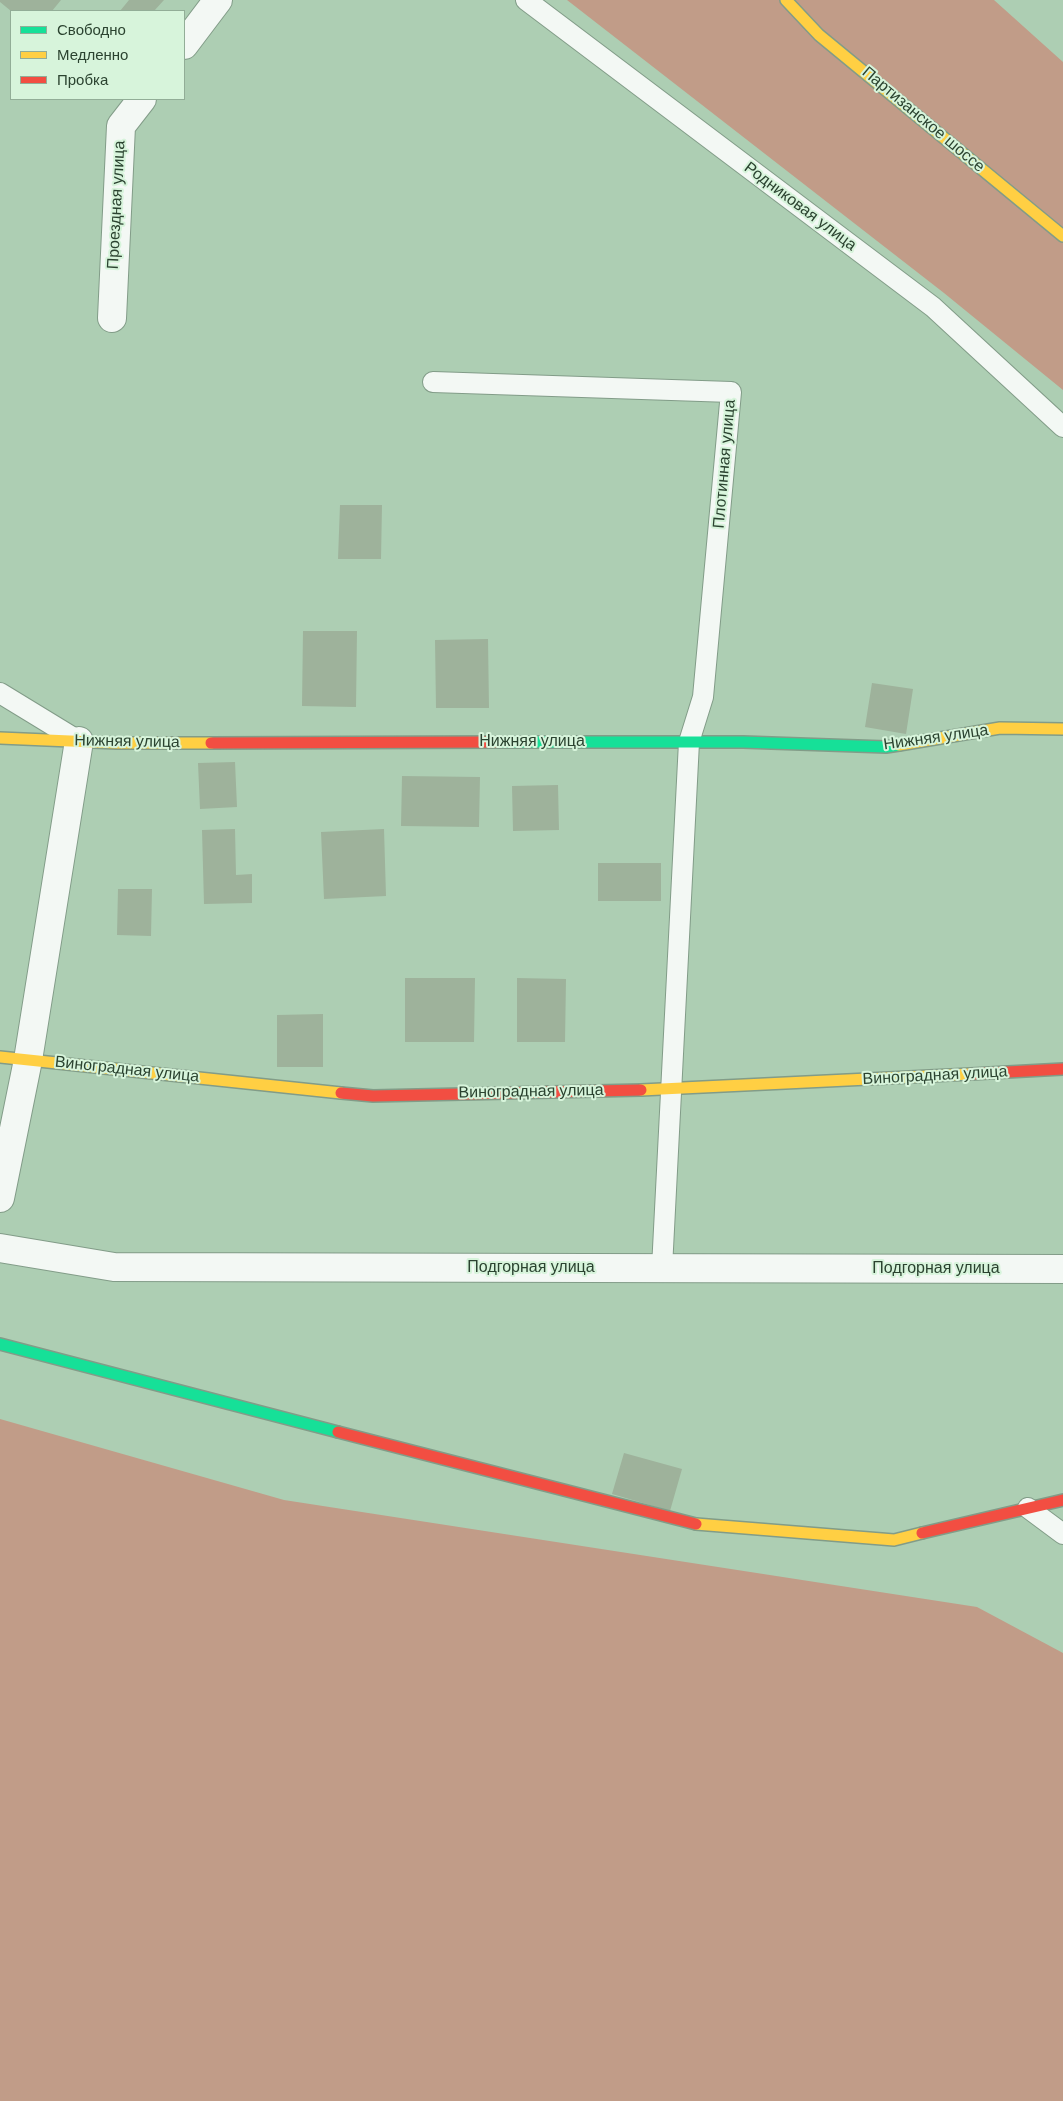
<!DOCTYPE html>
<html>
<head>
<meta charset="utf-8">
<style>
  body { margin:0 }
  #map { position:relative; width:1063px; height:2101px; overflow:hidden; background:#adceb3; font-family:"DM Sans",sans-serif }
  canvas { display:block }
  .legend { position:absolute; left:10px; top:10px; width:175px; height:90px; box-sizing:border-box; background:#d7f4db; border:1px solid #92ad97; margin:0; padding:6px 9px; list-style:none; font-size:15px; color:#2b4330 }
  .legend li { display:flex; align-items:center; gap:10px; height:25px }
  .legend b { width:25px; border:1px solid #92ad97 }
</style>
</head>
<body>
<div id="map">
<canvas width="1063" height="2101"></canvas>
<ul class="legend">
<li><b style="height:6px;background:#16e098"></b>Свободно</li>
<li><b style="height:6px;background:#ffcf43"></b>Медленно</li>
<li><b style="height:6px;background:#f24e42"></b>Пробка</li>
</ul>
</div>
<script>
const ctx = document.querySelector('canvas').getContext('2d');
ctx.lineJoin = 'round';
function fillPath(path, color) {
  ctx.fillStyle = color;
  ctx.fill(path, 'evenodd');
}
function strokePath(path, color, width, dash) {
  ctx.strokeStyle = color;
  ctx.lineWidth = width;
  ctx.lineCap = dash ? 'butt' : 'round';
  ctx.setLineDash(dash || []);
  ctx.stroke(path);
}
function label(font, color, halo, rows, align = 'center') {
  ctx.font = font + ' "DM Sans",sans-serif';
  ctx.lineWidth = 4;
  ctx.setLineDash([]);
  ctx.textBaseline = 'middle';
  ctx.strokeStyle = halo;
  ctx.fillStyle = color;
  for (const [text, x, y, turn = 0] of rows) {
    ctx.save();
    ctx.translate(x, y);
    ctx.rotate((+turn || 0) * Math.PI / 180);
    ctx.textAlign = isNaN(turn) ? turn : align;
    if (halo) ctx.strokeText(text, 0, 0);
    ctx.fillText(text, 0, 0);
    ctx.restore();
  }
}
fillPath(new Path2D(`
  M 567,0 L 994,0 L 1063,62 L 1063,390 L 944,293 Z
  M 0,1419 L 284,1500 L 977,1607 L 1063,1653 L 1063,2101 L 0,2101 Z`), '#c19c88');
fillPath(new Path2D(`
  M 0,0 L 61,0 L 52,11 L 11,11 L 0,2 Z
  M 129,0 L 164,0 L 154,11 L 120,11 Z
  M 340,505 L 382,505 L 381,559 L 338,559 Z
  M 303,631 L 357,631 L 356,707 L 302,706 Z
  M 488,639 L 489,708 L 436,708 L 435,640 Z
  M 872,683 L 913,689 L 906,734 L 865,727 Z
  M 235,762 L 237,807 L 200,809 L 198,763 Z
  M 402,776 L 480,777 L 479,827 L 401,826 Z
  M 558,785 L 559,830 L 513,831 L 512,786 Z
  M 235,829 L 236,875 L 252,874 L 252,903 L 204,904 L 202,830 Z
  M 384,829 L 386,896 L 324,899 L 321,832 Z
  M 598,863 L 661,863 L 661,901 L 598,901 Z
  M 118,889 L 152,889 L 151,936 L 117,935 Z
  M 405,978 L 475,978 L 474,1042 L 405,1042 Z
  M 517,978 L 566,979 L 565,1042 L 517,1042 Z
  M 323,1014 L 323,1067 L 277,1067 L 277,1015 Z
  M 624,1453 L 682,1469 L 670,1511 L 612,1494 Z`), '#9eb29b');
const lane = new Path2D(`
  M 526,0 L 933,307 L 1063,427
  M 433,382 L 731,392 L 703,697 L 689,742 L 662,1268
  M 0,693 L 77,740
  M 1028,1508 L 1063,1534`);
const street = new Path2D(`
  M 184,45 L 218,0
  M 112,318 L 121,126 L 142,99
  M 0,1198 L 28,1060 L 79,741
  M 0,1248 L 114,1267 L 1063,1269`);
const fast = new Path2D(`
  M 496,742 L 743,742 L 886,747 L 899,745
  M 0,1344 L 338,1432`);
const slow = new Path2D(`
  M 786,0 L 819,35 L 1063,236
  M 0,738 L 117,743 L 211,743
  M 899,745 L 1000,728 L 1063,729
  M 0,1057 L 341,1093
  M 641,1090 L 971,1074
  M 696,1524 L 894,1540 L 922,1533`);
const jam = new Path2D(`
  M 211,743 L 496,742
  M 971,1074 L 1063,1069
  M 341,1093 L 373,1096 L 641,1090
  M 338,1432 L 696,1524
  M 922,1533 L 1063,1500`);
strokePath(lane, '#829c88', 22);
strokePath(street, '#829c88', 30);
strokePath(fast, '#829c88', 14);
strokePath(slow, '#829c88', 14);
strokePath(jam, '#829c88', 14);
strokePath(lane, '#f3f8f4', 20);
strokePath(street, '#f3f8f4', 28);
strokePath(fast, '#16e098', 11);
strokePath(slow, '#ffcf43', 11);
strokePath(jam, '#f24e42', 11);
label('16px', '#2b4330', '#d7f4db', [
  ["Партизанское шоссе",923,120,40],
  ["Проездная улица",117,205,-87],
  ["Родниковая улица",800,207,37],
  ["Плотинная улица",725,464,-85],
  ["Нижняя улица",936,738,-8],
  ["Нижняя улица",127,742,1],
  ["Нижняя улица",532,742],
  ["Виноградная улица",127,1070,6],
  ["Виноградная улица",935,1076,-3],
  ["Виноградная улица",531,1092,-1],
  ["Подгорная улица",531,1268],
  ["Подгорная улица",936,1269]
]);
</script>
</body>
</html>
